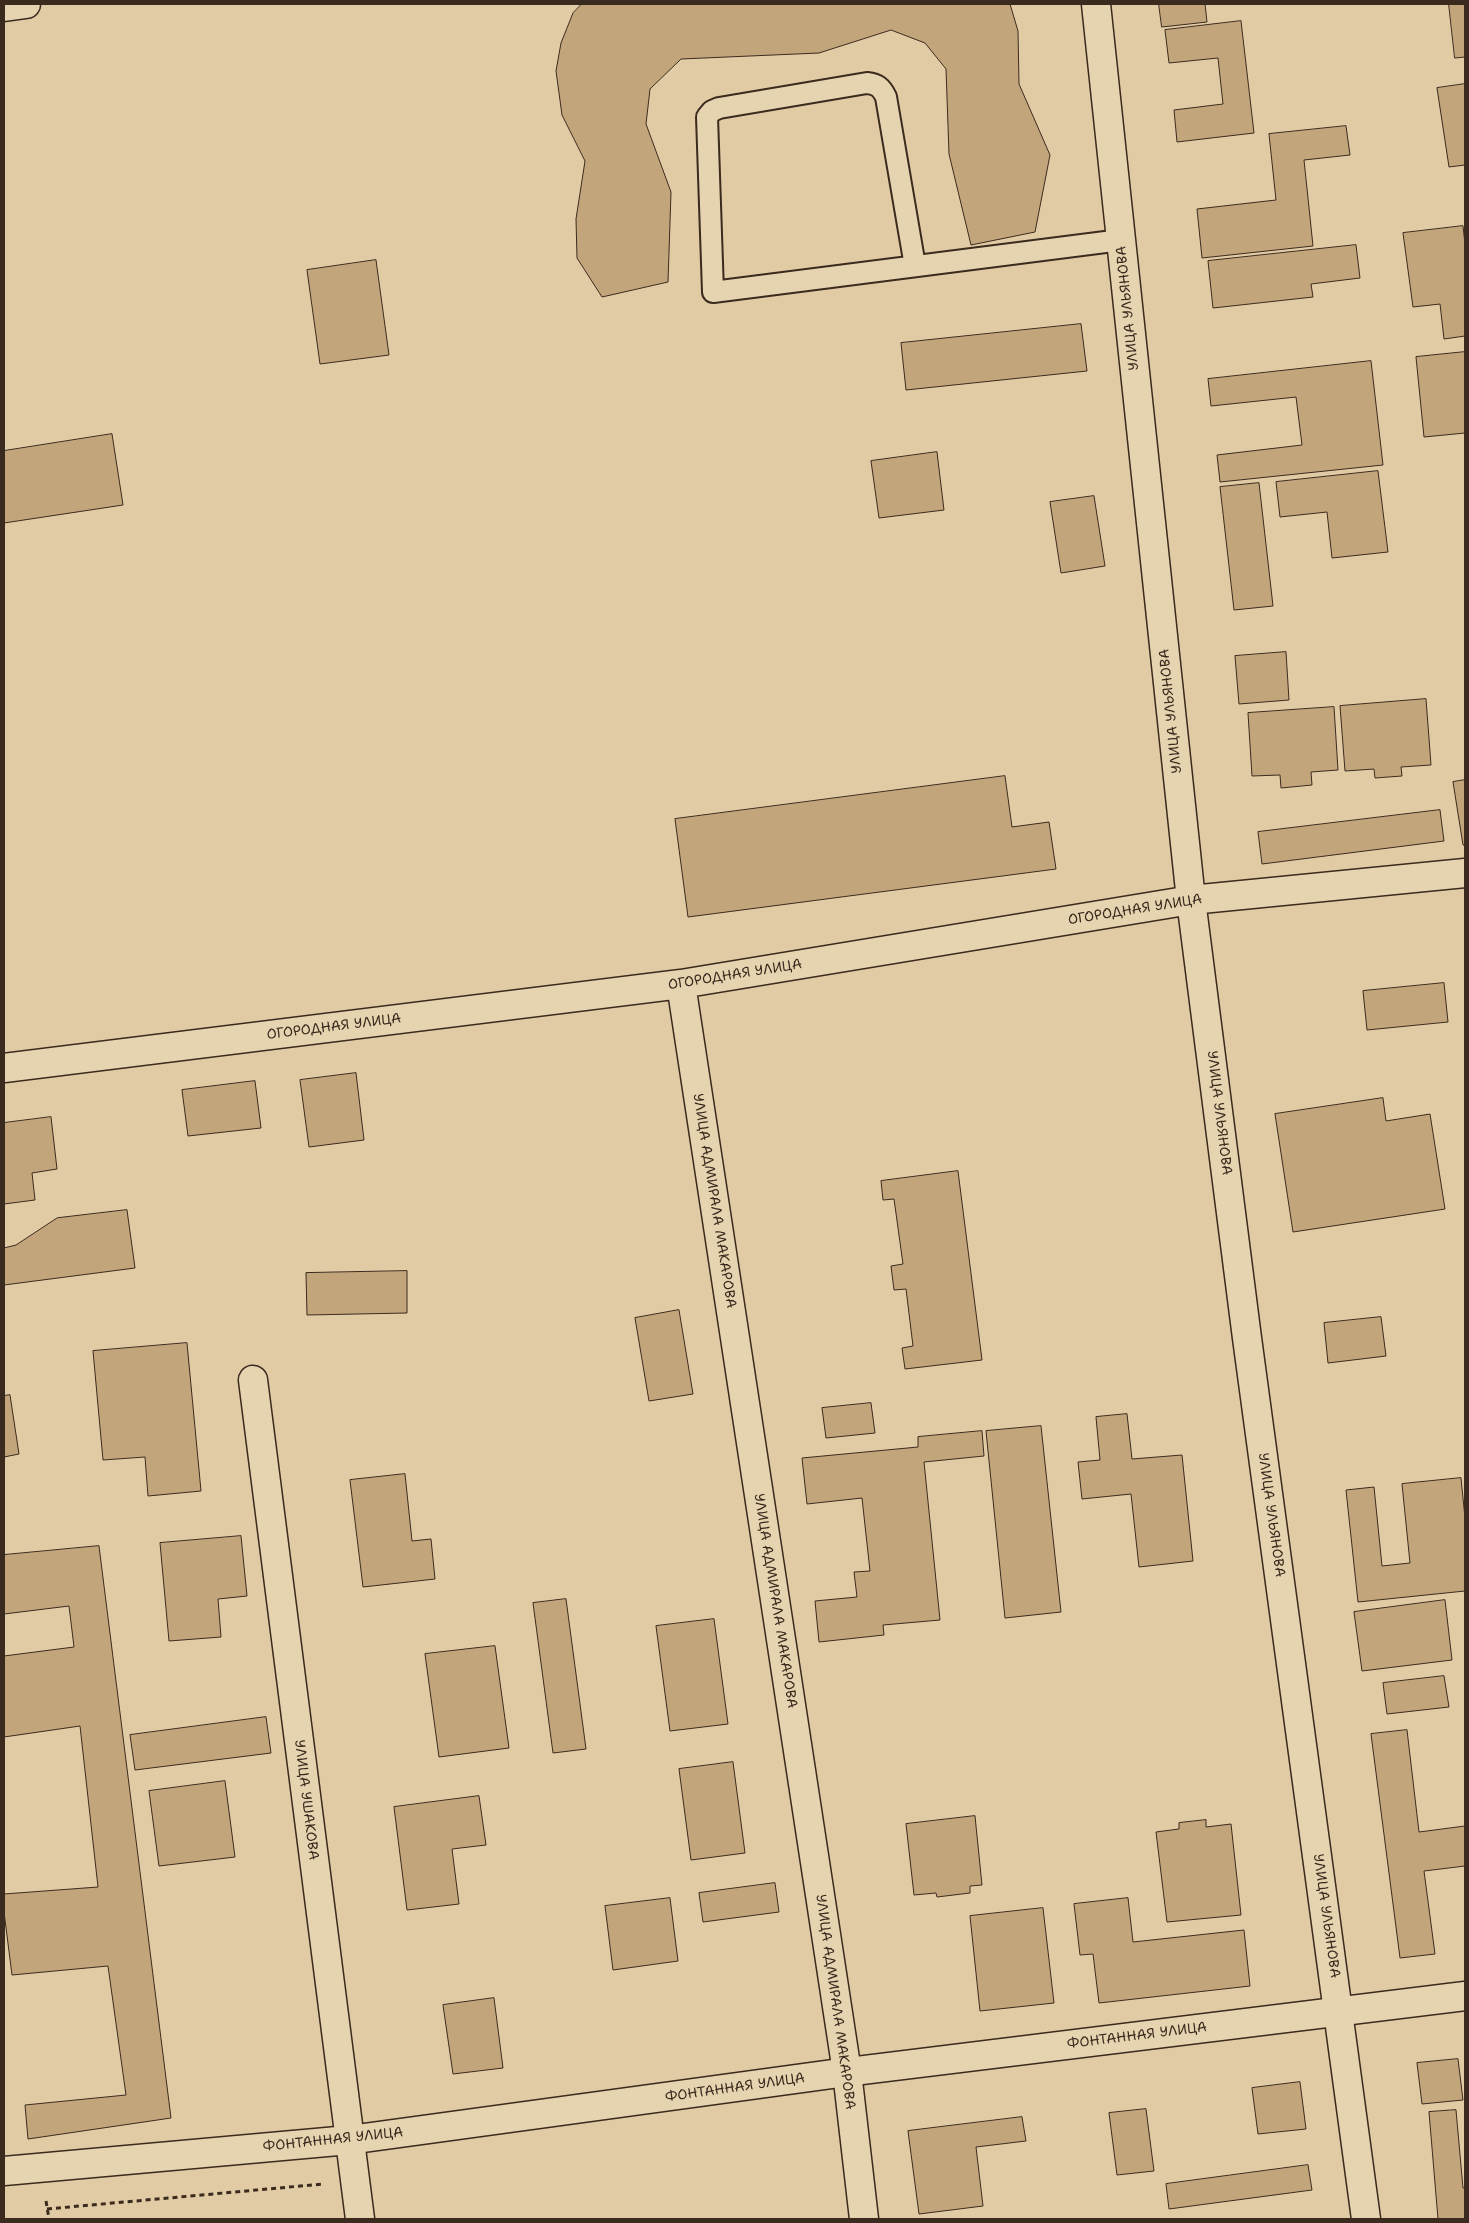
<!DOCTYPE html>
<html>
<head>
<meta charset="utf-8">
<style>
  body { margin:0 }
  #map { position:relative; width:1469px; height:2223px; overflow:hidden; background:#e1cba5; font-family:"Shantell Sans",sans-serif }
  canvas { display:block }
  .frame { position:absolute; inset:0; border:5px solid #3b2a1e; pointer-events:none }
</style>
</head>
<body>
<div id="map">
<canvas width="1469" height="2223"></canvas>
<div class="frame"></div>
</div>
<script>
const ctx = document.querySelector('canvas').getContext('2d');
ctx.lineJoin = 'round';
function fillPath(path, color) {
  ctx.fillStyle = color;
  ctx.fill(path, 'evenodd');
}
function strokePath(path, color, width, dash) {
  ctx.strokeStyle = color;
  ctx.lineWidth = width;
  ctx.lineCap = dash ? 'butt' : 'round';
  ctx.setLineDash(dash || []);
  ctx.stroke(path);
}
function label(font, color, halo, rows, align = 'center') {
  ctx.font = font + ' "Shantell Sans",sans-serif';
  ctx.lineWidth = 4.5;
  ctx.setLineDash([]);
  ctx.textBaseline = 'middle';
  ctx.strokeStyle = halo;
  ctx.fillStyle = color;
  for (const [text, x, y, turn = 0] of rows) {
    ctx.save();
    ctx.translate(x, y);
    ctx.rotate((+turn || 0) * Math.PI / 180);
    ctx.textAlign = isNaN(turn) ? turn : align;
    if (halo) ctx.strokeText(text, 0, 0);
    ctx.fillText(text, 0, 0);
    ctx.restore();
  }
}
const building = new Path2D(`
  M 582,4 L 1010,4 L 1018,31 L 1019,84 L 1050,155 L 1035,232 L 971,245 L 949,154 L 946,69 L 925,43 L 891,30 L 819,53 L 681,59 L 650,89 L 646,124 L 671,192 L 668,282 L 602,297 L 577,258 L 576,219 L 585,161 L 562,115 L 556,71 L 561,43 L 573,13 Z
  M 1159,4 L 1205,4 L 1207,22 L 1162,27 Z
  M 1449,4 L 1465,4 L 1465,57 L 1455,58 Z
  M 1241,21 L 1254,133 L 1177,142 L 1174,110 L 1223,104 L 1218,58 L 1169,63 L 1165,30 Z
  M 1465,84 L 1465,165 L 1449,167 L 1437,88 Z
  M 1346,126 L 1350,155 L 1304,160 L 1313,246 L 1202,258 L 1197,209 L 1276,200 L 1269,134 Z
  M 1463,226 L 1465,244 L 1465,336 L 1444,339 L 1440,304 L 1413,307 L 1403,233 Z
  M 1356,245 L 1360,278 L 1311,284 L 1313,297 L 1213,308 L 1208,261 Z
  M 376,260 L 389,355 L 320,364 L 307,270 Z
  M 1081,324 L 1087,371 L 906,390 L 901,343 Z
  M 1465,352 L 1465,433 L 1424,437 L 1416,357 Z
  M 1371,361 L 1383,465 L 1220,482 L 1217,455 L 1302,445 L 1296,397 L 1211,406 L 1208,379 Z
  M 112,434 L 123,505 L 4,523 L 4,451 Z
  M 937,452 L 944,510 L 879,518 L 871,461 Z
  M 1378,471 L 1388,552 L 1332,558 L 1327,512 L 1280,517 L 1276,482 Z
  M 1259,483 L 1273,606 L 1234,610 L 1220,487 Z
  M 1094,496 L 1105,566 L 1061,573 L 1050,502 Z
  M 1286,652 L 1289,700 L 1239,704 L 1235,656 Z
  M 1426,699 L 1431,765 L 1401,767 L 1402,776 L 1375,778 L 1374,769 L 1345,771 L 1340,706 Z
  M 1334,707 L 1338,770 L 1311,772 L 1312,785 L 1281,788 L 1280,775 L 1252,776 L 1248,713 Z
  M 1005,776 L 1012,827 L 1049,822 L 1056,869 L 688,917 L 675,819 Z
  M 1465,780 L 1465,845 L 1463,845 L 1453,782 Z
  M 1440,810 L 1444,841 L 1262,864 L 1258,832 Z
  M 1444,983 L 1448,1022 L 1367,1030 L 1363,991 Z
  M 356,1073 L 364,1140 L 309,1147 L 300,1080 Z
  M 255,1081 L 261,1128 L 188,1136 L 182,1090 Z
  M 1383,1098 L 1386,1121 L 1430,1114 L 1445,1209 L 1293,1232 L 1275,1114 Z
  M 51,1117 L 57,1169 L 32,1173 L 35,1200 L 4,1204 L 4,1123 Z
  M 958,1171 L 982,1360 L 905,1369 L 902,1348 L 913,1346 L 906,1289 L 894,1290 L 891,1266 L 903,1264 L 894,1199 L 883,1200 L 881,1181 Z
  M 127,1210 L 135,1268 L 4,1285 L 4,1248 L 16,1245 L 57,1218 Z
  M 407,1271 L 407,1313 L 307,1315 L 306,1273 Z
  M 679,1310 L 693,1394 L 649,1401 L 635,1318 Z
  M 1381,1317 L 1386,1356 L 1328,1363 L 1324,1323 Z
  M 187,1343 L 201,1491 L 148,1496 L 145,1457 L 103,1460 L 93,1351 Z
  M 10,1395 L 19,1454 L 4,1457 L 4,1396 Z
  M 871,1403 L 875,1433 L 826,1438 L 822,1408 Z
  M 1127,1414 L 1132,1459 L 1182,1455 L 1193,1561 L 1139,1567 L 1131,1494 L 1082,1499 L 1078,1462 L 1100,1460 L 1096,1417 Z
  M 1041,1426 L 1061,1612 L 1005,1618 L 986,1431 Z
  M 982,1431 L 984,1456 L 924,1462 L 940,1620 L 883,1625 L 884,1635 L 819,1642 L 815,1601 L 857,1597 L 854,1572 L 870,1571 L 862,1498 L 807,1504 L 802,1458 L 918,1447 L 918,1437 Z
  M 405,1474 L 412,1541 L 431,1539 L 435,1579 L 363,1587 L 350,1480 Z
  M 1461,1478 L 1465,1518 L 1465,1591 L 1358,1602 L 1346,1490 L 1374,1487 L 1382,1566 L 1410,1563 L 1402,1484 Z
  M 241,1536 L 247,1596 L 218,1599 L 221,1637 L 169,1641 L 160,1543 Z
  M 99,1546 L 171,2118 L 28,2139 L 25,2105 L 126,2095 L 108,1966 L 12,1975 L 4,1912 L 4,1894 L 98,1887 L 80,1726 L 4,1737 L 4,1656 L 74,1647 L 69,1606 L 4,1614 L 4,1555 Z
  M 566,1599 L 586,1749 L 553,1753 L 533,1603 Z
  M 1445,1600 L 1452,1660 L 1362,1671 L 1354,1612 Z
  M 714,1619 L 728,1724 L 670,1731 L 656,1626 Z
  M 495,1646 L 509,1748 L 439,1757 L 425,1654 Z
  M 1444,1676 L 1449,1707 L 1387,1714 L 1383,1683 Z
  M 266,1717 L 271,1753 L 135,1770 L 130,1735 Z
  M 1407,1730 L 1419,1832 L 1465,1826 L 1465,1866 L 1424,1871 L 1435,1954 L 1400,1958 L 1371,1734 Z
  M 733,1762 L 745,1853 L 691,1860 L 679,1769 Z
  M 225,1781 L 235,1857 L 159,1866 L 149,1791 Z
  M 479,1796 L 486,1845 L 452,1849 L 459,1904 L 407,1910 L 394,1807 Z
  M 975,1816 L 982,1885 L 970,1886 L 970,1893 L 937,1897 L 936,1893 L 914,1895 L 906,1824 Z
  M 1206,1820 L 1206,1827 L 1231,1824 L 1241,1915 L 1167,1922 L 1156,1832 L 1179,1829 L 1179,1823 Z
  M 775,1883 L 779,1912 L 703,1922 L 699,1893 Z
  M 670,1898 L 678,1961 L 613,1970 L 605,1906 Z
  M 1128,1898 L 1133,1942 L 1244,1930 L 1250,1986 L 1099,2003 L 1093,1954 L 1080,1955 L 1074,1904 Z
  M 1043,1908 L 1054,2003 L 980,2011 L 970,1916 Z
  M 494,1998 L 503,2068 L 453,2074 L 443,2005 Z
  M 1458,2059 L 1463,2100 L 1422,2104 L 1417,2063 Z
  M 1300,2082 L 1306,2129 L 1258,2134 L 1252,2088 Z
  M 1146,2109 L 1154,2171 L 1117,2175 L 1109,2113 Z
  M 1456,2110 L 1463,2188 L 1465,2188 L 1465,2219 L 1438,2219 L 1429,2112 Z
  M 1022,2117 L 1026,2141 L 976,2147 L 983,2206 L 919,2214 L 908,2131 Z
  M 1308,2165 L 1312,2190 L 1169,2209 L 1166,2184 Z`);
fillPath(building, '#c3a57c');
strokePath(building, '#3b2a1e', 1);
const service = new Path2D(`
  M 915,266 L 886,97 C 881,87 877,84 867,83 L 719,108 L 712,111 L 707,117 L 713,292 L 1121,240`);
const minor = new Path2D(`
  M 1096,4 L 1191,900 L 1247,1338 L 1366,2219
  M 4,7 L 26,4
  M 681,984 L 847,2072 L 864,2219
  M 4,1068 L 681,984 L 1191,900 L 1465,873
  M 253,1380 L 360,2219`);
const tertiary = new Path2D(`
  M 4,2171 L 349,2140 L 847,2072 L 1465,1996`);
strokePath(service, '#3b2a1e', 24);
strokePath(minor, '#3b2a1e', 31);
strokePath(tertiary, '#3b2a1e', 31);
strokePath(new Path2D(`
  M 46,2201 L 49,2219
  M 47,2209 L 323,2184`), '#3b2a1e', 3, [5, 4]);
strokePath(service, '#e6d4b1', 20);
strokePath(minor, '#e6d4b1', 28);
strokePath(tertiary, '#e6d4b1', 28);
label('14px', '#3b2a1e', '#e6d4b1', [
  ["УЛИЦА УЛЬЯНОВА",1128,308,-96],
  ["УЛИЦА УЛЬЯНОВА",1171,711,-96],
  ["ОГОРОДНАЯ УЛИЦА",1135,910,-9],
  ["ОГОРОДНАЯ УЛИЦА",735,975,-9],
  ["ОГОРОДНАЯ УЛИЦА",334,1027,-7],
  ["УЛИЦА УЛЬЯНОВА",1219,1113,83],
  ["УЛИЦА АДМИРАЛА МАКАРОВА",714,1201,81],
  ["УЛИЦА УЛЬЯНОВА",1271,1515,82],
  ["УЛИЦА АДМИРАЛА МАКАРОВА",775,1601,81],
  ["УЛИЦА УШАКОВА",306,1800,83],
  ["УЛИЦА УЛЬЯНОВА",1326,1916,82],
  ["УЛИЦА АДМИРАЛА МАКАРОВА",835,2002,82],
  ["ФОНТАННАЯ УЛИЦА",1137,2036,-7],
  ["ФОНТАННАЯ УЛИЦА",735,2088,-8],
  ["ФОНТАННАЯ УЛИЦА",333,2140,-6]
]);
</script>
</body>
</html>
